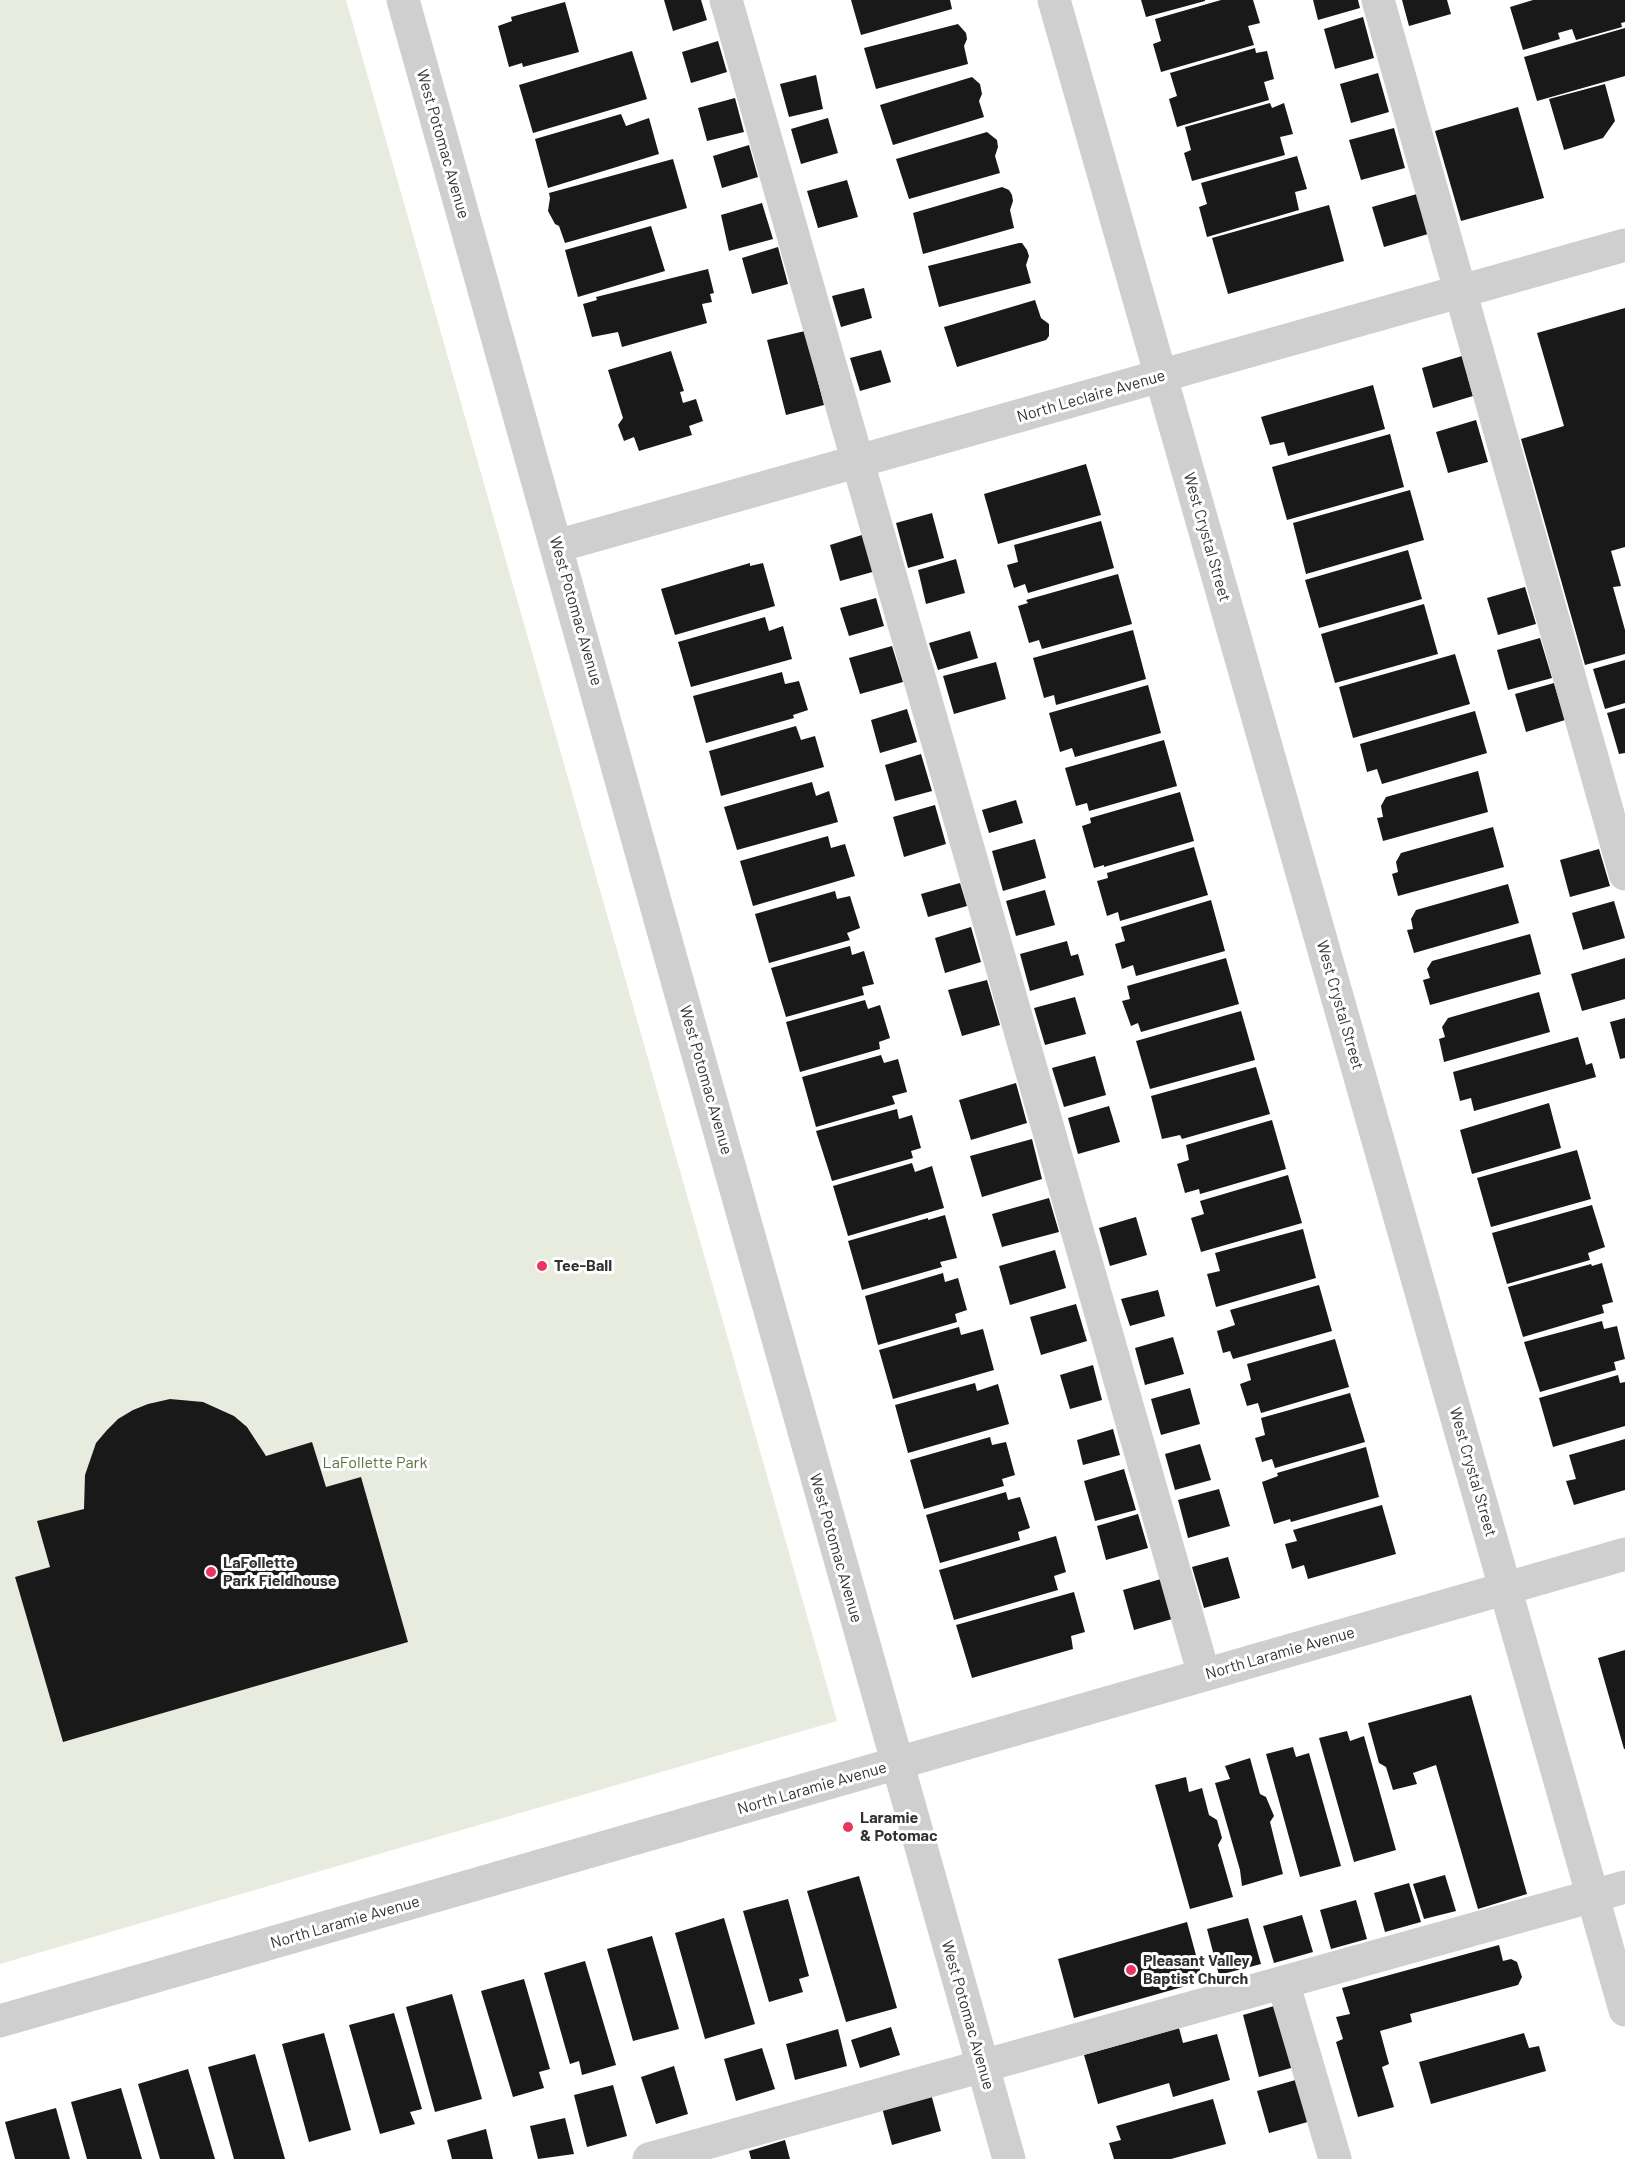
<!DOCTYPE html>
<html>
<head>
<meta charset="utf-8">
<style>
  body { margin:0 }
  canvas { display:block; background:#fff }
</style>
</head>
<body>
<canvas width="1625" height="2159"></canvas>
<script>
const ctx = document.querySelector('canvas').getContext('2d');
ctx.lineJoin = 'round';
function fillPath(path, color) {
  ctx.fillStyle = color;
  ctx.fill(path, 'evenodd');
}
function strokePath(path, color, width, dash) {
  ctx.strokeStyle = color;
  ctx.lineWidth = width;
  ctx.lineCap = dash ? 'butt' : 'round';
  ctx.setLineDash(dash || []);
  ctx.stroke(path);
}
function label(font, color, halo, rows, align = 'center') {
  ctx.font = font + ' Barlow,sans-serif';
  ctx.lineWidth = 6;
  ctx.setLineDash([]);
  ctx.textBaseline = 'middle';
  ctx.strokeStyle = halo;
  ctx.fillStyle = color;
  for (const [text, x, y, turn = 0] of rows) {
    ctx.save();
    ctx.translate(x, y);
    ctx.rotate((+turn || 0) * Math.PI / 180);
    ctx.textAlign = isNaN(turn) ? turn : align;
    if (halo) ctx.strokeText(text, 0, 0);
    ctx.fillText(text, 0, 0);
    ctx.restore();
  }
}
fillPath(new Path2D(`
  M 0,0 L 346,0 L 837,1721 L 0,1964 Z`), '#e8ecde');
fillPath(new Path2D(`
  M 664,0 L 701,0 L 707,20 L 673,31 Z
  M 851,0 L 950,0 L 952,9 L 861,35 Z
  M 1141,0 L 1205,0 L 1205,1 L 1146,17 Z
  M 1221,0 L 1253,0 L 1260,23 L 1248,26 L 1254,45 L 1161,72 L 1153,44 L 1161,41 L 1155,19 Z
  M 1313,0 L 1358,0 L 1360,8 L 1318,20 Z
  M 1402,0 L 1447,0 L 1451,14 L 1409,26 Z
  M 1533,0 L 1625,0 L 1625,22 L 1621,23 L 1622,27 L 1576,40 L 1572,29 L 1558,33 L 1560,39 L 1523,50 L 1510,7 Z
  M 565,2 L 579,52 L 523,67 L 522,63 L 509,67 L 498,26 L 512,21 L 511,17 Z
  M 1363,17 L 1374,58 L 1335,69 L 1324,29 Z
  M 958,24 L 966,33 L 967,39 L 964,46 L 968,64 L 876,89 L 864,48 Z
  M 1625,28 L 1625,76 L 1537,101 L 1524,57 Z
  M 718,41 L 727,72 L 691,83 L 682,52 Z
  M 1255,48 L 1256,53 L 1267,51 L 1274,79 L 1264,82 L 1269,100 L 1177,127 L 1169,99 L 1177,96 L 1170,73 Z
  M 632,51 L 647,99 L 533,133 L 519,85 Z
  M 1378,73 L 1389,112 L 1351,123 L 1340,84 Z
  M 816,75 L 823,109 L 789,117 L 780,84 Z
  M 972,77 L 980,84 L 982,94 L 979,101 L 984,117 L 893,145 L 880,105 Z
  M 1605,84 L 1615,121 L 1603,138 L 1564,150 L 1549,99 Z
  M 735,98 L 744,132 L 707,141 L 698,108 Z
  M 1270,103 L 1272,108 L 1284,103 L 1293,134 L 1280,137 L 1285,155 L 1192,181 L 1184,153 L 1191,150 L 1185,127 Z
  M 1518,107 L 1544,198 L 1461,221 L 1435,131 Z
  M 621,114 L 626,126 L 649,118 L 659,154 L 548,188 L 535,139 Z
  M 828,118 L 838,153 L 801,164 L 791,129 Z
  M 1394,128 L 1405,168 L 1361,180 L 1349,140 Z
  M 987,132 L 997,140 L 998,147 L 995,156 L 1000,173 L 909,199 L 896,159 Z
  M 749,145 L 758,177 L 722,188 L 713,156 Z
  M 1297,156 L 1307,189 L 1295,192 L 1299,210 L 1207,237 L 1199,207 L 1207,204 L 1201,183 Z
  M 673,159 L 687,208 L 565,243 L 559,226 L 555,224 L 548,211 L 550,198 L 549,193 Z
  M 847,180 L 858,217 L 818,228 L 807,191 Z
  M 1002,187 L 1009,190 L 1012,195 L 1013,201 L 1010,210 L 1014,228 L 923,254 L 913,213 Z
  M 1417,194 L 1428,234 L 1384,247 L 1372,207 Z
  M 762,203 L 773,239 L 729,251 L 721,215 Z
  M 1329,205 L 1344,261 L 1228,294 L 1212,238 Z
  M 651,226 L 665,271 L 578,297 L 565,250 Z
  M 1019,243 L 1022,243 L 1027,250 L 1029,256 L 1026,265 L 1031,283 L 939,307 L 928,266 Z
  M 778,247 L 788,284 L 752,294 L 742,258 Z
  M 708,269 L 714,293 L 710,294 L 712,302 L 702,304 L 707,323 L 622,347 L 618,332 L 592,337 L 583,304 L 597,300 L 596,297 Z
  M 864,288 L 872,318 L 841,327 L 832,296 Z
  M 1035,300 L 1041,318 L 1049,324 L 1049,336 L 1046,340 L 957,367 L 944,327 Z
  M 1625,308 L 1625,547 L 1611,551 L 1621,586 L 1613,587 L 1625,630 L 1625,654 L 1585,665 L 1521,439 L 1564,426 L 1537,333 Z
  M 805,331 L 824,405 L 786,415 L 767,340 Z
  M 881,350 L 891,382 L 860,391 L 850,358 Z
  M 671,351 L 684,391 L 680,392 L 683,403 L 696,399 L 703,421 L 689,426 L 692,435 L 639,451 L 634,437 L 624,441 L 618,425 L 623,418 L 608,370 Z
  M 1462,356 L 1473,396 L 1433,408 L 1422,368 Z
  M 1373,385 L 1385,429 L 1288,456 L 1284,442 L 1270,445 L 1261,417 Z
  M 1476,420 L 1488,462 L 1448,473 L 1436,432 Z
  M 1390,434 L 1404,487 L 1287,520 L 1272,467 Z
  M 1086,464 L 1101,515 L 998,544 L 984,494 Z
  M 1410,490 L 1424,540 L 1306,574 L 1293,523 Z
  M 932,513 L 944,558 L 908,568 L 896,523 Z
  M 1101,521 L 1114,568 L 1028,593 L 1025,584 L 1014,588 L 1007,565 L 1018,562 L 1014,545 Z
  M 865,534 L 876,571 L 840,581 L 830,545 Z
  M 1408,550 L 1422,599 L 1319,628 L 1305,580 Z
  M 956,559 L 965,593 L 926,604 L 918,570 Z
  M 750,563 L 750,566 L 763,563 L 775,606 L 675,635 L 661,589 Z
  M 1118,574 L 1132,624 L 1042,649 L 1039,640 L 1029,643 L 1018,606 L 1028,603 L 1026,600 Z
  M 1525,587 L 1536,624 L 1498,635 L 1487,598 Z
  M 876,598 L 884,626 L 849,636 L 840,608 Z
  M 1424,604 L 1438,654 L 1335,683 L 1321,634 Z
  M 765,617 L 769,631 L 783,626 L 792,659 L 691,687 L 678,642 Z
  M 1133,630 L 1146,679 L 1056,705 L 1054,695 L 1044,698 L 1033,658 Z
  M 970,631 L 978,658 L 938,670 L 929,643 Z
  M 1540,638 L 1552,678 L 1508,690 L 1497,650 Z
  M 892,646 L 903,682 L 860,694 L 849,658 Z
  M 1455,654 L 1470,704 L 1353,738 L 1339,687 Z
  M 1625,660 L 1625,703 L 1605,709 L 1593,669 Z
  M 996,662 L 1006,699 L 954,714 L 943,676 Z
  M 782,672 L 785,684 L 799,681 L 808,710 L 793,715 L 794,718 L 706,743 L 693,696 Z
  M 1554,683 L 1565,720 L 1526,732 L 1515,694 Z
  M 1148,685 L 1161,733 L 1075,757 L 1072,748 L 1060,752 L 1049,713 Z
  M 1625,708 L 1625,753 L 1619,754 L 1607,713 Z
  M 907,709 L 917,742 L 880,753 L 871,720 Z
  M 1475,711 L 1487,753 L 1382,784 L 1377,769 L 1367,772 L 1360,744 Z
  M 796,726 L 801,740 L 815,736 L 824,767 L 721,796 L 709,751 Z
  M 1164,740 L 1177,786 L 1089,811 L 1087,803 L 1076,806 L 1065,768 Z
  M 921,754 L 932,791 L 895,801 L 885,765 Z
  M 1478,771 L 1488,812 L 1383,841 L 1377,818 L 1383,817 L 1381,806 L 1386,797 Z
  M 812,782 L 816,796 L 829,791 L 838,822 L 737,850 L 724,807 Z
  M 1180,792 L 1194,841 L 1104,867 L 1104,865 L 1094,868 L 1082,826 L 1091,823 L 1090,818 Z
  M 1016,800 L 1023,823 L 989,833 L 982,810 Z
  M 935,805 L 946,844 L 904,857 L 893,817 Z
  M 1493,827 L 1504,867 L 1398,896 L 1392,874 L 1398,872 L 1396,862 L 1401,853 Z
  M 828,836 L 831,848 L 845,844 L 855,876 L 753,906 L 740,861 Z
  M 1035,839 L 1046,878 L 1003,891 L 992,851 Z
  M 1194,847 L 1208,895 L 1120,921 L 1118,912 L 1107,916 L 1097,881 L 1108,878 L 1107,873 Z
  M 1599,849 L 1610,886 L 1570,897 L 1560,860 Z
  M 960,883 L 967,906 L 928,917 L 921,894 Z
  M 1508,884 L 1519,923 L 1414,953 L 1407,930 L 1413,929 L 1411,919 L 1416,910 Z
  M 1045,890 L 1055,925 L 1016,936 L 1006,901 Z
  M 835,891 L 837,899 L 850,896 L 860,928 L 847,933 L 850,940 L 769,963 L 755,914 Z
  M 1211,900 L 1225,951 L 1136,976 L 1133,965 L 1122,969 L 1115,944 L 1125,941 L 1121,927 Z
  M 1614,901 L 1625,938 L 1583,950 L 1572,913 Z
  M 971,927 L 981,962 L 945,973 L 935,938 Z
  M 1530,934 L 1541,974 L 1430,1005 L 1423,980 L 1430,978 L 1427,969 L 1432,961 Z
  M 1067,941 L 1071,956 L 1078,954 L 1084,975 L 1030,991 L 1020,954 Z
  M 850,946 L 852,955 L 864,951 L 874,984 L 862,987 L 864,995 L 786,1017 L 771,968 Z
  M 1226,958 L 1239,1004 L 1141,1032 L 1138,1023 L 1131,1026 L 1122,1001 L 1130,999 L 1127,986 Z
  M 1625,958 L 1625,999 L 1582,1011 L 1571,974 Z
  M 987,980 L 1000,1025 L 962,1036 L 948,990 Z
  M 1539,992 L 1550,1032 L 1444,1062 L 1439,1039 L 1445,1037 L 1442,1027 L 1448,1018 Z
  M 1075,997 L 1086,1034 L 1045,1045 L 1034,1008 Z
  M 865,1000 L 868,1009 L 880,1005 L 890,1038 L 879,1042 L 880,1049 L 800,1072 L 786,1022 Z
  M 1241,1011 L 1255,1060 L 1150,1089 L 1136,1041 Z
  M 1625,1018 L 1625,1058 L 1620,1059 L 1610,1022 Z
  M 1578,1037 L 1586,1065 L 1592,1063 L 1596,1077 L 1474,1111 L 1471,1098 L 1460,1101 L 1453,1072 Z
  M 881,1055 L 884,1063 L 898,1059 L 907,1092 L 892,1096 L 895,1104 L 816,1127 L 802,1077 Z
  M 1095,1056 L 1106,1095 L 1064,1107 L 1052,1068 Z
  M 1256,1067 L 1270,1114 L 1182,1139 L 1180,1135 L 1162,1139 L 1151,1096 Z
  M 1016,1083 L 1027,1123 L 971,1140 L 959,1100 Z
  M 1549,1103 L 1561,1148 L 1472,1174 L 1460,1130 Z
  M 1109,1106 L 1120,1142 L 1078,1154 L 1068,1118 Z
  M 897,1109 L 899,1119 L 912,1115 L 921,1148 L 911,1151 L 913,1158 L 832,1181 L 816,1131 Z
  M 1272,1120 L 1286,1169 L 1200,1194 L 1199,1189 L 1185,1193 L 1177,1164 L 1189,1160 L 1186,1145 Z
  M 1032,1139 L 1042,1179 L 982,1197 L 970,1156 Z
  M 1577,1150 L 1591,1199 L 1491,1227 L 1477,1178 Z
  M 912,1163 L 915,1172 L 932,1166 L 944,1208 L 848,1236 L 833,1186 Z
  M 1288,1175 L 1302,1223 L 1201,1252 L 1191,1218 L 1204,1214 L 1200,1201 Z
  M 1049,1198 L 1059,1232 L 1002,1247 L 992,1214 Z
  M 1592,1205 L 1605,1247 L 1588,1253 L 1590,1260 L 1507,1284 L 1492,1233 Z
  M 945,1215 L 957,1258 L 940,1262 L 942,1267 L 862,1290 L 848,1241 L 928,1218 L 928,1220 Z
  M 1136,1217 L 1147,1255 L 1110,1266 L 1099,1228 Z
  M 1303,1229 L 1316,1278 L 1216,1307 L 1207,1274 L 1220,1271 L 1215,1253 Z
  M 1055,1250 L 1066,1288 L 1010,1305 L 999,1266 Z
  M 1602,1263 L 1613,1302 L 1602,1305 L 1604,1313 L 1523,1337 L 1508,1287 L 1591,1264 L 1592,1266 Z
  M 943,1273 L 945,1282 L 958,1278 L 967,1310 L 955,1314 L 957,1322 L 878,1345 L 865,1296 Z
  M 1319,1285 L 1332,1331 L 1233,1359 L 1230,1351 L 1223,1353 L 1217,1331 L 1235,1325 L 1230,1310 Z
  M 1158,1290 L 1165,1316 L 1130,1326 L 1121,1299 Z
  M 1076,1304 L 1087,1341 L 1041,1355 L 1030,1317 Z
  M 1602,1321 L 1604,1329 L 1617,1326 L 1625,1359 L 1614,1362 L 1616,1370 L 1540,1392 L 1524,1342 Z
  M 959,1327 L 961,1335 L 983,1329 L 994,1370 L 893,1399 L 879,1350 Z
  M 1173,1337 L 1184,1374 L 1145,1385 L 1135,1348 Z
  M 1335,1339 L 1349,1387 L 1261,1413 L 1258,1403 L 1247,1406 L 1240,1384 L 1251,1380 L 1247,1364 Z
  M 1093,1365 L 1102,1400 L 1070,1409 L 1060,1375 Z
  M 1618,1375 L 1620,1383 L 1625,1382 L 1625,1426 L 1553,1447 L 1539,1398 Z
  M 975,1383 L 977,1391 L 998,1384 L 1009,1424 L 908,1453 L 895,1405 Z
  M 1190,1388 L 1200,1424 L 1161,1435 L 1151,1399 Z
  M 1350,1393 L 1365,1442 L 1275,1468 L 1272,1459 L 1262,1462 L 1255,1438 L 1265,1435 L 1261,1418 Z
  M 170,1399 L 203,1402 L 234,1416 L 247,1427 L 266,1456 L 312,1442 L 326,1487 L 361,1477 L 408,1642 L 63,1742 L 15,1577 L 50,1567 L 37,1521 L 84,1509 L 85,1475 L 96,1443 L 107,1430 L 118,1419 L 133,1410 L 148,1404 Z
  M 1113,1429 L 1120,1455 L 1083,1465 L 1077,1440 Z
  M 990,1437 L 992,1445 L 1006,1442 L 1015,1475 L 1002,1479 L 1004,1486 L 924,1509 L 910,1460 Z
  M 1625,1439 L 1625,1490 L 1574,1505 L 1566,1481 L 1576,1479 L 1569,1455 Z
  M 1200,1444 L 1211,1480 L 1175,1490 L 1165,1454 Z
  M 1366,1447 L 1379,1497 L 1291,1522 L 1290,1519 L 1274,1524 L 1262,1482 L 1278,1476 L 1277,1473 Z
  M 1124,1469 L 1136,1510 L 1095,1521 L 1084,1481 Z
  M 1219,1489 L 1230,1526 L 1188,1538 L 1178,1500 Z
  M 1006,1492 L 1008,1500 L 1020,1497 L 1030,1528 L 1018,1532 L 1020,1540 L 940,1563 L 926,1515 Z
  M 1382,1505 L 1396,1554 L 1308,1579 L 1304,1565 L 1292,1569 L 1285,1544 L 1297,1541 L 1293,1530 Z
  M 1138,1514 L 1148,1548 L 1106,1560 L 1097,1526 Z
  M 1056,1536 L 1066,1572 L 1054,1576 L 1058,1590 L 954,1620 L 939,1570 Z
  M 1228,1557 L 1240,1598 L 1204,1608 L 1192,1567 Z
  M 1161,1579 L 1172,1619 L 1134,1630 L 1123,1590 Z
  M 1074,1592 L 1085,1632 L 1071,1636 L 1073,1649 L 972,1678 L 956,1625 Z
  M 1625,1650 L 1625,1749 L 1624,1749 L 1598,1658 Z
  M 1471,1695 L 1527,1894 L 1478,1909 L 1436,1765 L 1413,1773 L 1417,1784 L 1393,1790 L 1386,1767 L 1379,1763 L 1368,1723 Z
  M 1347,1731 L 1350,1741 L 1364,1736 L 1396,1850 L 1354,1862 L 1319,1738 Z
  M 1293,1747 L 1296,1757 L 1309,1753 L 1341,1866 L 1300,1877 L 1266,1754 Z
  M 1250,1758 L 1260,1794 L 1266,1797 L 1274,1816 L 1270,1822 L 1283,1874 L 1242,1886 L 1240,1870 L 1215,1783 L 1230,1779 L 1225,1766 Z
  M 1186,1777 L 1189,1792 L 1202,1788 L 1209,1815 L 1217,1820 L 1222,1838 L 1218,1845 L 1233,1897 L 1190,1909 L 1155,1785 Z
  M 1445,1875 L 1456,1911 L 1424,1919 L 1413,1884 Z
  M 859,1876 L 897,2008 L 846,2022 L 807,1891 Z
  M 1409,1883 L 1421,1922 L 1385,1932 L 1374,1893 Z
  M 788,1899 L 809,1976 L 799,1979 L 803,1992 L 769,2002 L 743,1911 Z
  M 1356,1900 L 1367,1939 L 1331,1949 L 1320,1910 Z
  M 1302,1915 L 1313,1952 L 1274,1963 L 1263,1926 Z
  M 724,1918 L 755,2024 L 705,2039 L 675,1933 Z
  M 1248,1918 L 1261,1964 L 1219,1975 L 1207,1929 Z
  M 1187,1922 L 1203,1981 L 1074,2018 L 1058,1959 Z
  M 652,1936 L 679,2029 L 633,2041 L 607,1949 Z
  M 1499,1945 L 1503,1961 L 1511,1959 L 1517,1962 L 1522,1977 L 1518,1985 L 1410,2014 L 1412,2022 L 1380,2031 L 1389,2064 L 1382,2067 L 1394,2107 L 1358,2117 L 1336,2042 L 1343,2039 L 1336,2017 L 1350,2014 L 1342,1988 Z
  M 585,1961 L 616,2065 L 582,2075 L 579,2061 L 570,2064 L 544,1973 Z
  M 524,1979 L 550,2069 L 539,2072 L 544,2088 L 513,2097 L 481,1991 Z
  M 452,1994 L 482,2099 L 435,2112 L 406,2007 Z
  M 1281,2004 L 1298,2066 L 1259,2077 L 1243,2015 Z
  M 394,2013 L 422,2109 L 410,2112 L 415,2124 L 380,2134 L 349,2025 Z
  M 891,2027 L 900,2055 L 860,2068 L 851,2040 Z
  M 1179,2028 L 1183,2043 L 1217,2034 L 1230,2080 L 1173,2097 L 1169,2083 L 1098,2104 L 1084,2055 Z
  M 838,2029 L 847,2066 L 795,2080 L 786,2044 Z
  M 324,2033 L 351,2130 L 309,2142 L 282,2044 Z
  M 1524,2033 L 1529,2048 L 1539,2046 L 1546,2071 L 1431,2104 L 1419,2062 Z
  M 762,2048 L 775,2089 L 736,2101 L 724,2059 Z
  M 255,2054 L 285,2159 L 234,2159 L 208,2067 Z
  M 674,2066 L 688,2114 L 656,2124 L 641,2077 Z
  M 188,2069 L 215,2159 L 160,2159 L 138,2084 Z
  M 1299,2079 L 1311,2121 L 1269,2133 L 1257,2091 Z
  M 613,2085 L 627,2136 L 587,2147 L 574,2095 Z
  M 121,2088 L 142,2159 L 87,2159 L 71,2102 Z
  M 930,2090 L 941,2131 L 892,2145 L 881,2104 Z
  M 1213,2099 L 1226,2144 L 1171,2159 L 1114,2159 L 1109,2143 L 1121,2140 L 1116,2126 Z
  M 56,2108 L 70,2159 L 15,2159 L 5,2122 Z
  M 565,2118 L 574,2154 L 538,2159 L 530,2126 Z
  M 486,2129 L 493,2159 L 452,2159 L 447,2140 Z
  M 785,2140 L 790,2159 L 751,2159 L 749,2151 Z`), '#191919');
strokePath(new Path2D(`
  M 403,0 C 606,719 803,1441 1009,2159
  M 726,0 L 1204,1675
  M 1054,0 L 1625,2010
  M 1378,0 L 1625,874
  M 557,546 L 1625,245
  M 1283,1982 L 1335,2159
  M 0,2021 L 1625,1554
  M 649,2159 L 1625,1887`), '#cfcfcf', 33);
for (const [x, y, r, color] of [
  [542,1266,6,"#e83561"],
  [211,1572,6,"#e83561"],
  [848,1827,6,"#e83561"],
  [1131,1970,6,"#e83561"]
]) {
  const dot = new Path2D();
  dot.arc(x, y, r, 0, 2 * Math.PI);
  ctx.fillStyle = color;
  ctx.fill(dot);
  strokePath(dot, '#fff', 2);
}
label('16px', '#323232', '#fff', [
  ["West Potomac Avenue",443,144,74],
  ["North Leclaire Avenue",1091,396,-16],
  ["West Crystal Street",1207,537,74],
  ["West Potomac Avenue",576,611,74],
  ["West Crystal Street",1340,1005,74],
  ["West Potomac Avenue",706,1080,74],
  ["West Crystal Street",1473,1472,74],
  ["West Potomac Avenue",836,1548,74],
  ["North Laramie Avenue",1280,1653,-16],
  ["North Laramie Avenue",812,1788,-16],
  ["North Laramie Avenue",345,1922,-16],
  ["West Potomac Avenue",968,2015,74]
]);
label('bold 16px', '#323232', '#fff', [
  ["Tee-Ball",554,1266],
  ["LaFollette",223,1563],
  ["Park Fieldhouse",223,1581],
  ["Laramie",860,1818],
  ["& Potomac",860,1836],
  ["Pleasant Valley",1143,1961],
  ["Baptist Church",1143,1979]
], 'left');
label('16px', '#5e703e', '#fff', [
  ["LaFollette Park",375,1463]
]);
</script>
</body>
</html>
